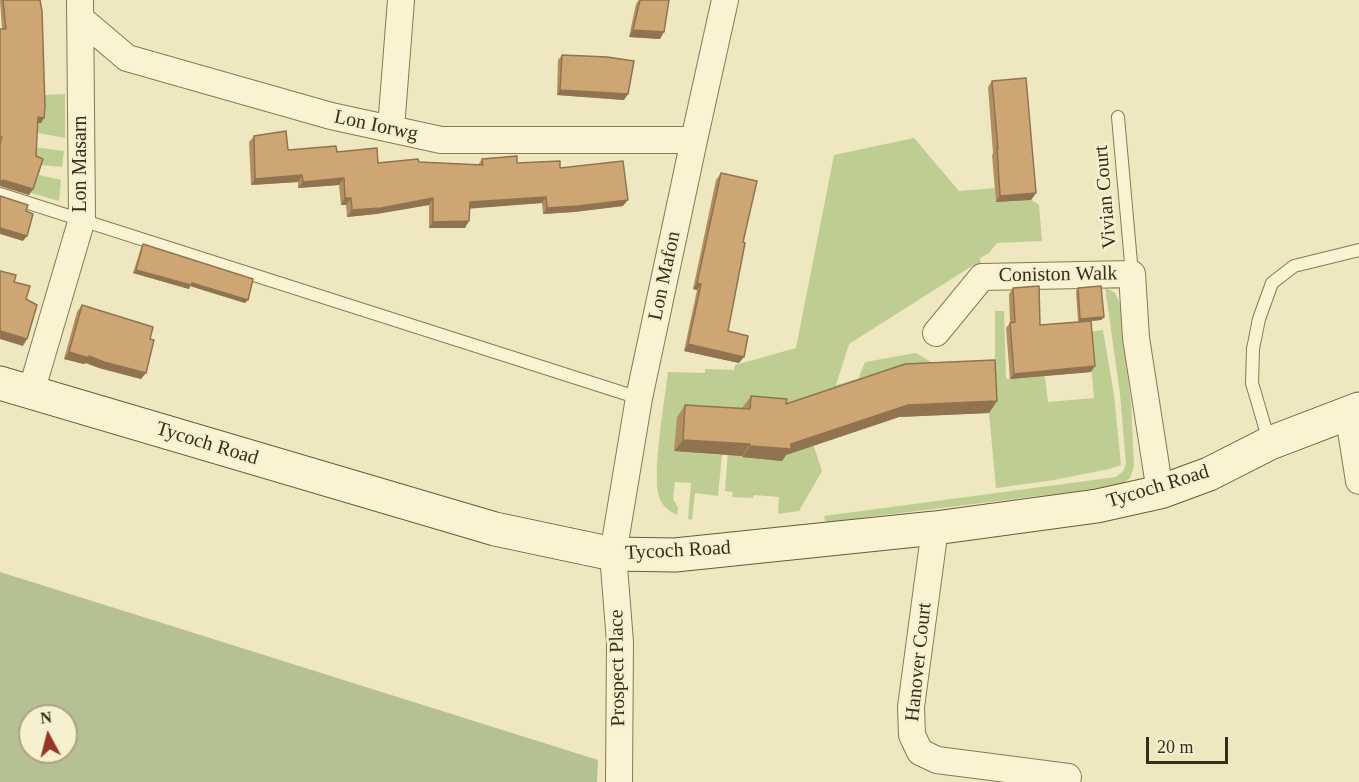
<!DOCTYPE html>
<html>
<head>
<meta charset="utf-8">
<style>
  body { margin:0 }
  #map { position:relative; width:1359px; height:782px; overflow:hidden; background:#efe7bf; font-family:"Times New Roman",serif }
  canvas { display:block }
  .north { position:absolute; left:18px; top:704px; width:60px; height:60px; box-sizing:border-box; background:#f6f0ce; border:2px solid #aaa287; border-radius:50%; rotate:353deg; font-size:16px; font-weight:700; line-height:24px; text-align:center; color:#372d1c }
  .north::after { content:''; display:block; margin:auto; width:21px; height:27px; background:#993425; clip-path:polygon(50% 0,100% 100%,50% 72%,0 100%) }
  .scale { position:absolute; left:1146px; top:737px; width:82px; height:27px; box-sizing:border-box; border:3px solid #372d1c; border-top:0; padding-left:8px; font-size:18px; line-height:21px; white-space:nowrap; color:#372d1c; -webkit-text-stroke:4px #f6f0ce; paint-order:stroke }
</style>
</head>
<body>
<div id="map">
<canvas width="1359" height="782"></canvas>
<div class="north">N</div>
<div class="scale">20 m</div>
</div>
<script>
const ctx = document.querySelector('canvas').getContext('2d');
ctx.lineJoin = 'round';
function fillPath(path, color) {
  ctx.fillStyle = color;
  ctx.fill(path, 'evenodd');
}
function strokePath(path, color, width, dash) {
  ctx.strokeStyle = color;
  ctx.lineWidth = width;
  ctx.lineCap = dash ? 'butt' : 'round';
  ctx.setLineDash(dash || []);
  ctx.stroke(path);
}
function label(font, color, halo, rows, align = 'center') {
  ctx.font = font + ' "Times New Roman",serif';
  ctx.lineWidth = 5;
  ctx.setLineDash([]);
  ctx.textBaseline = 'middle';
  ctx.strokeStyle = halo;
  ctx.fillStyle = color;
  for (const [text, x, y, turn = 0] of rows) {
    ctx.save();
    ctx.translate(x, y);
    ctx.rotate((+turn || 0) * Math.PI / 180);
    ctx.textAlign = isNaN(turn) ? turn : align;
    if (halo) ctx.strokeText(text, 0, 0);
    ctx.fillText(text, 0, 0);
    ctx.restore();
  }
}
fillPath(new Path2D(`
  M 65,94 L 65,138 L 34,132 L 35,123 L 41,123 L 0,97 Z
  M 0,133 L 34,147 L 64,151 L 62,167 L 41,165 L 39,175 L 61,180 L 59,201 L 0,184 Z
  M 914,138 L 959,191 L 995,188 L 996,202 L 1032,200 L 1039,205 L 1042,241 L 997,243 L 989,253 L 980,258 L 981,264 L 972,266 L 849,344 L 836,385 L 858,379 L 865,362 L 916,353 L 936,365 L 995,361 L 995,311 L 1004,311 L 1006,379 L 1045,376 L 1048,402 L 1094,398 L 1088,332 L 1103,330 L 1114,395 L 1121,465 L 1109,469 L 1054,480 L 996,488 L 989,413 L 987,372 L 801,408 L 822,471 L 799,511 L 778,514 L 779,497 L 754,495 L 753,498 L 732,497 L 733,492 L 725,491 L 729,436 L 675,451 L 722,455 L 718,496 L 695,493 L 692,520 L 688,519 L 691,483 L 675,482 L 673,499 L 678,507 L 677,515 C 670,511 663,507 660,499 C 651,479 665,398 668,372 L 705,373 L 705,369 L 734,370 L 735,365 L 796,348 L 834,155 ZM 761,397 L 779,398 L 779,410 L 741,422 Z
  M 1105,287 L 1115,293 L 1121,305 L 1124,342 L 1131,403 L 1134,466 L 1130,478 L 1119,486 L 828,522 L 825,521 L 824,516 L 1116,477 L 1123,471 L 1126,464 L 1120,394 Z`), '#becd92');
fillPath(new Path2D(`
  M 0,572 L 598,760 L 597,782 L 0,782 ZM 30,716 L 66,716 L 66,752 L 30,752 Z`), '#b5c192');
const lane = new Path2D(`
  M 1118,117 L 1132,274
  M 0,194 L 639,398
  M 1269,441 L 1252,383 L 1253,349 L 1259,319 L 1272,283 L 1294,266 L 1359,250`);
const street = new Path2D(`
  M 81,19 L 127,58 L 331,116 L 441,140 L 694,140
  M 391,128 L 401,0
  M 936,333 L 982,277 L 1132,274 L 1136,338 L 1160,492
  M 31,392 L 82,219 L 80,0
  M 1348,412 L 1359,481
  M 935,528 L 911,707 L 912,735 L 920,752 L 937,760 L 1068,777
  M 619,782 L 620,642 L 613,554 L 639,398 L 694,140 L 725,0`);
const secondary = new Path2D(`
  M 0,383 L 495,529 L 613,554 L 675,555 L 935,528 L 1097,506 L 1160,492 L 1209,474 L 1270,443 L 1359,409`);
strokePath(lane, '#887857', 14);
strokePath(street, '#887857', 28);
strokePath(secondary, '#6a593a', 35);
strokePath(lane, '#faf3d2', 12);
strokePath(street, '#faf3d2', 26);
strokePath(secondary, '#faf3d2', 33);
fillPath(new Path2D(`
  M 0,0 L 40,0 L 44,118 L 41,123 L 38,123 L 29,195 L 0,186 L 0,29 L 2,29 Z
  M 639,0 L 669,0 L 660,39 L 629,37 L 636,4 Z
  M 562,55 L 624,100 L 557,95 L 558,60 Z
  M 992,81 L 1036,193 L 1031,200 L 996,202 L 992,155 L 993,153 L 988,87 Z
  M 254,136 L 288,150 L 337,152 L 378,163 L 419,162 L 478,165 L 482,159 L 517,163 L 560,168 L 623,206 L 574,212 L 543,214 L 542,203 L 470,208 L 465,228 L 429,228 L 429,205 L 376,214 L 347,217 L 346,205 L 341,205 L 339,185 L 298,188 L 298,182 L 251,185 L 249,142 Z
  M 721,173 L 743,242 L 728,331 L 739,363 L 684,351 L 697,290 L 693,289 L 716,180 Z
  M 143,244 L 245,303 L 190,286 L 189,289 L 133,273 L 141,248 Z
  M 1013,288 L 1040,325 L 1078,322 L 1076,291 L 1078,288 L 1104,317 L 1101,320 L 1091,321 L 1091,372 L 1010,379 L 1006,328 L 1010,323 L 1009,294 Z
  M 82,305 L 150,339 L 141,379 L 99,368 L 86,363 L 84,364 L 64,359 L 77,312 Z
  M 751,396 L 786,404 L 997,401 L 989,413 L 899,417 L 786,455 L 782,461 L 742,457 L 742,456 L 674,451 L 677,417 L 685,405 L 742,408 Z`), '#b18f63');
fillPath(new Path2D(`
  M 633,30 L 664,32 L 660,39 L 629,37 Z
  M 560,90 L 628,94 L 624,100 L 557,95 Z
  M 38,117 L 44,118 L 41,123 L 35,123 Z
  M 302,175 L 298,182 L 251,185 L 255,179 Z
  M 344,178 L 339,185 L 298,188 L 303,182 Z
  M 3,180 L 33,189 L 29,195 L 0,186 L 0,182 Z
  M 1036,193 L 1031,200 L 996,202 L 1000,196 Z
  M 546,197 L 542,203 L 465,209 L 470,202 Z
  M 345,198 L 351,198 L 346,205 L 341,205 Z
  M 433,198 L 429,205 L 376,214 L 347,217 L 352,210 Z
  M 628,200 L 623,206 L 574,212 L 543,214 L 547,208 Z
  M 469,221 L 465,228 L 429,228 L 433,222 Z
  M 0,228 L 27,236 L 23,241 L 0,234 Z
  M 136,270 L 192,283 L 248,300 L 245,303 L 190,286 L 189,289 L 133,273 Z
  M 697,283 L 701,284 L 697,290 L 693,289 Z
  M 1104,317 L 1101,320 L 1078,322 L 1080,319 Z
  M 0,331 L 27,339 L 23,346 L 0,339 Z
  M 688,344 L 744,357 L 739,363 L 684,351 Z
  M 69,352 L 89,356 L 146,373 L 141,379 L 99,368 L 86,363 L 84,364 L 64,359 Z
  M 1095,366 L 1091,372 L 1010,379 L 1014,374 Z
  M 997,401 L 989,413 L 899,417 L 786,455 L 782,461 L 742,457 L 750,446 L 908,405 Z
  M 683,440 L 750,444 L 742,456 L 674,451 Z`), '#907450');
const building = new Path2D(`
  M 3,0 L 40,0 L 42,11 L 45,107 L 44,118 L 38,117 L 36,156 L 43,159 L 33,189 L 3,180 L 0,182 L 0,143 L 2,137 L 0,137 L 0,29 L 6,29 Z
  M 640,0 L 669,0 L 664,32 L 633,30 Z
  M 562,55 L 607,57 L 634,61 L 628,94 L 560,90 Z
  M 1026,78 L 1036,193 L 1000,196 L 997,148 L 998,148 L 992,81 Z
  M 286,131 L 288,150 L 336,146 L 337,152 L 377,148 L 378,163 L 418,159 L 419,162 L 483,165 L 482,159 L 517,156 L 517,163 L 560,161 L 560,168 L 623,161 L 628,200 L 578,206 L 547,208 L 546,197 L 470,202 L 469,221 L 433,222 L 433,198 L 381,208 L 352,210 L 351,198 L 345,198 L 344,178 L 303,182 L 302,175 L 255,179 L 254,136 Z
  M 721,173 L 757,181 L 743,242 L 745,243 L 728,331 L 748,336 L 744,357 L 688,344 L 701,284 L 697,283 Z
  M 0,196 L 28,205 L 26,211 L 33,214 L 27,236 L 0,228 Z
  M 143,244 L 253,279 L 248,300 L 192,283 L 191,285 L 136,270 Z
  M 0,271 L 16,275 L 14,282 L 30,286 L 26,299 L 37,305 L 27,339 L 0,331 Z
  M 1039,286 L 1040,325 L 1091,321 L 1095,366 L 1014,374 L 1010,323 L 1015,322 L 1013,288 Z
  M 1101,286 L 1104,317 L 1080,319 L 1078,288 Z
  M 82,305 L 153,327 L 150,339 L 154,340 L 146,373 L 104,362 L 89,356 L 89,358 L 69,352 Z
  M 995,360 L 997,401 L 908,405 L 791,444 L 791,449 L 750,446 L 750,444 L 683,440 L 685,405 L 750,409 L 751,396 L 787,399 L 786,404 L 905,364 Z`);
fillPath(building, '#cea673');
strokePath(building, '#907450', 1.5);
label('20px', '#372d1c', '#f6f0ce', [
  ["Lon Iorwg",376,126,12],
  ["Lon Masarn",81,164,-90],
  ["Vivian Court",1106,197,-95],
  ["Coniston Walk",1058,275,-1],
  ["Lon Mafon",665,276,-78],
  ["Tycoch Road",207,444,17],
  ["Tycoch Road",1158,487,-17],
  ["Tycoch Road",678,551,-3],
  ["Hanover Court",919,662,-84],
  ["Prospect Place",618,668,-91]
]);
</script>
</body>
</html>
